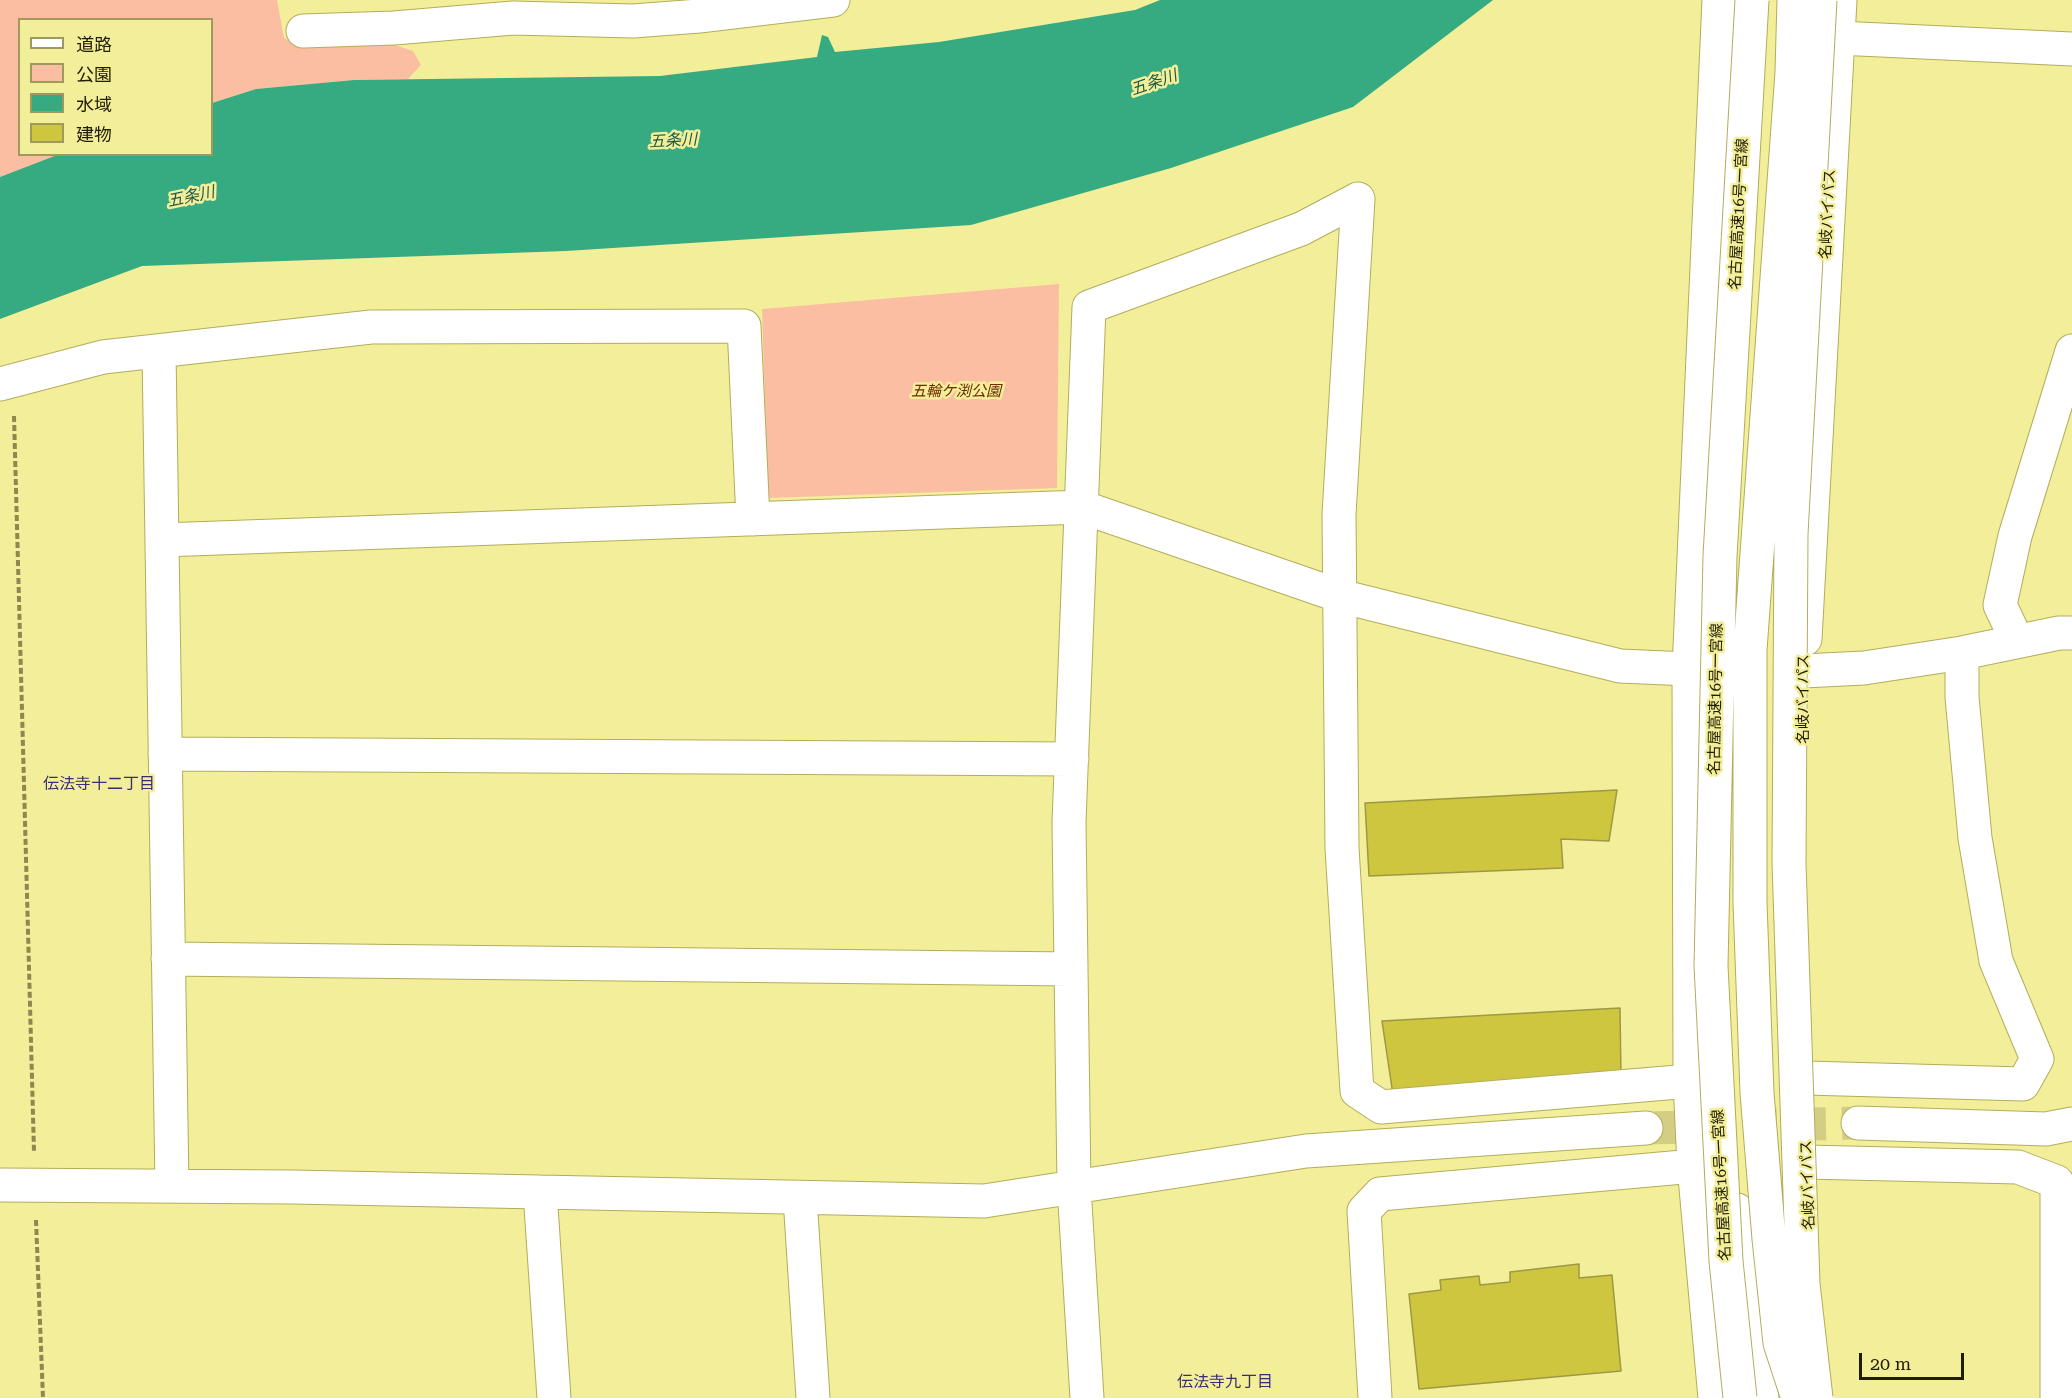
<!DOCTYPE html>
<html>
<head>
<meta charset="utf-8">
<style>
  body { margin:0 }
  #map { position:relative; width:2072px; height:1398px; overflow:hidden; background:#f3ee9a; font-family:"Roboto Serif","Noto Sans JP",serif }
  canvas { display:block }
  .legend { position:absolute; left:18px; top:18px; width:195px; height:138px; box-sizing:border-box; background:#f3ee9a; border:2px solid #9e9a5c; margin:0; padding:8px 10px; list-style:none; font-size:18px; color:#1f1c00 }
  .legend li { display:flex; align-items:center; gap:12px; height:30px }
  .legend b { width:30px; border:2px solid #9e9a5c }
  .scale { position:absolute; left:1859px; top:1353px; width:105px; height:27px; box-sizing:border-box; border:3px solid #1f1c00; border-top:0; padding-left:8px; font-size:18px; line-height:21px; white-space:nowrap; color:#1f1c00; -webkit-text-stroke:4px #f3ee9a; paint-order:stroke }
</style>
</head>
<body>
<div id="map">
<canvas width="2072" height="1398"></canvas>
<ul class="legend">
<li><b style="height:8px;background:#fff"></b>道路</li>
<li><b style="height:16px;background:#fcbea2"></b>公園</li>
<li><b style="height:16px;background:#36aa81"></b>水域</li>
<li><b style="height:16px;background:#cfc640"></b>建物</li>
</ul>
<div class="scale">20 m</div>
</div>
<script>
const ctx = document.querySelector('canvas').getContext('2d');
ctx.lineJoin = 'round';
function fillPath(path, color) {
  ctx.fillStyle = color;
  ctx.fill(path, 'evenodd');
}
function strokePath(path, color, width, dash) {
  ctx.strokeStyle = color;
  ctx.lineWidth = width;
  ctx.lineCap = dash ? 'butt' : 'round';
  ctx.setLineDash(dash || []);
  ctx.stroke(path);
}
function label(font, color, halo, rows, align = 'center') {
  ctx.font = font + ' "Roboto Serif","Noto Sans JP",serif';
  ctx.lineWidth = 5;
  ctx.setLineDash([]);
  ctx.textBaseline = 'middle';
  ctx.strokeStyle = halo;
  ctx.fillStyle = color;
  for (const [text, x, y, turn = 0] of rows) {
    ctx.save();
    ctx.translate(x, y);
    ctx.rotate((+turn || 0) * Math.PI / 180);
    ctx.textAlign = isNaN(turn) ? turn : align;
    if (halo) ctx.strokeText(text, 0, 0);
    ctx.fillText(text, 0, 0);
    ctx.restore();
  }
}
fillPath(new Path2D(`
  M 0,0 L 277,0 L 284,38 L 304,48 L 395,45 L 413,51 L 421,65 L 408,79 L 354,80 L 256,89 L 212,103 L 212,20 L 20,20 L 20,154 L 57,155 L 0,177 Z
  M 1059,284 L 1057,488 L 768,498 L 762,309 Z`), '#fcbea2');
fillPath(new Path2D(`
  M 1160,0 L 1493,0 L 1353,107 L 1171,168 L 971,225 L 566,251 L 142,266 L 0,319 L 0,177 L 57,155 L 212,154 L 212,103 L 256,89 L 354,80 L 660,76 L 817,57 L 822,35 L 828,37 L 835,52 L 939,42 L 1135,10 Z`), '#36aa81');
const building = new Path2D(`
  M 1617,790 L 1609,841 L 1561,839 L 1563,868 L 1369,876 L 1365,803 Z
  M 1620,1008 L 1621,1078 L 1393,1095 L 1382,1021 Z
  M 1579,1264 L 1579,1278 L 1612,1275 L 1621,1371 L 1419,1389 L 1409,1294 L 1441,1290 L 1440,1280 L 1479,1276 L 1480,1285 L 1510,1282 L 1510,1272 Z`);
fillPath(building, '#cfc640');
strokePath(building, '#9d9844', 1.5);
strokePath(new Path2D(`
  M 1646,1128 L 1858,1123`), '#d3ce83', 33, [33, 16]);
const minor = new Path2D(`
  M 303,31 L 394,28 L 513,18 L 633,21 L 699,16 L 833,0
  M 1838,38 L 2072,49
  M 1358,199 L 1339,514 L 1342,848 L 1357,1091 L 1381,1107 L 1690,1081
  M 159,351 L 172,1186
  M 0,384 L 103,357 L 371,327 L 744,326 L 753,519
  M 162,540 L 1082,507 L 1340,596 L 1620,666 L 1689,669
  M 2017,641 L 2000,605 L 2015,536 L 2072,351
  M 1803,671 L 1864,668 L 1962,653 L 2059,633 L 2072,633
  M 165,754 L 1072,759
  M 168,959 L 1071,969
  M 1806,1078 L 2023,1084 L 2037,1059 L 1996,961 L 1975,838 L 1962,697 L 1962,653
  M 1858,1123 L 2046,1129 L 2072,1124
  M 1806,1162 L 2018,1167 L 2057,1182 L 2057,1398
  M 0,1185 L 292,1187 L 984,1201 L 1306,1151 L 1646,1128
  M 540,1192 L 554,1398
  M 800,1198 L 813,1398
  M 1087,1398 L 1074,1187 L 1069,822 L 1089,307 L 1301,229 L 1358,199
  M 1375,1398 L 1364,1211 L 1380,1194 L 1694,1166`);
const highway = new Path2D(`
  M 1805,639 L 1840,0
  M 1737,1210 L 1756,1361 L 1762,1398
  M 1715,1398 L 1694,1166 L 1690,1081 L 1689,669 L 1719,0`);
strokePath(minor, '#b2ad5a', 35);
strokePath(highway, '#b2ad5a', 35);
strokePath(new Path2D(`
  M 14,416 L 34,1152
  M 36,1220 L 43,1398`), '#8c884f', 4, [6, 3]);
strokePath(minor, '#fff', 33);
strokePath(highway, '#fff', 33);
const highwayBridge = new Path2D(`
  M 1794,0 L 1792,72 L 1750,650 L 1750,903 L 1757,1093 L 1769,1239 L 1780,1343 L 1798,1398
  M 1740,1398 L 1726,1261 L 1711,966 L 1720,556 L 1752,0
  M 1816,1398 L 1803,1284 L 1789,863 L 1791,534 L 1820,0`);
strokePath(highwayBridge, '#b2ad5a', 35, []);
strokePath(highwayBridge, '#fff', 33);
label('15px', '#1f1c00', '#f3ee9a', [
  ["名古屋高速16号一宮線",1739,214,-87],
  ["名岐バイパス",1828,214,-87],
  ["名古屋高速16号一宮線",1716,699,-89],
  ["名岐バイパス",1804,699,-90],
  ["名古屋高速16号一宮線",1722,1185,-93],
  ["名岐バイパス",1808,1185,-92]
]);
label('italic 15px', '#6e2a00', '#f3ee9a', [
  ["五輪ケ渕公園",956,392]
]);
label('italic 16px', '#1e5a44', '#f3ee9a', [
  ["五条川",1154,83,-19],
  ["五条川",673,141,-3],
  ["五条川",191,197,-12]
]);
label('16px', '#372f6b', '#f3ee9a', [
  ["伝法寺十二丁目",99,784],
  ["伝法寺九丁目",1225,1382]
]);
</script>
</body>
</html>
